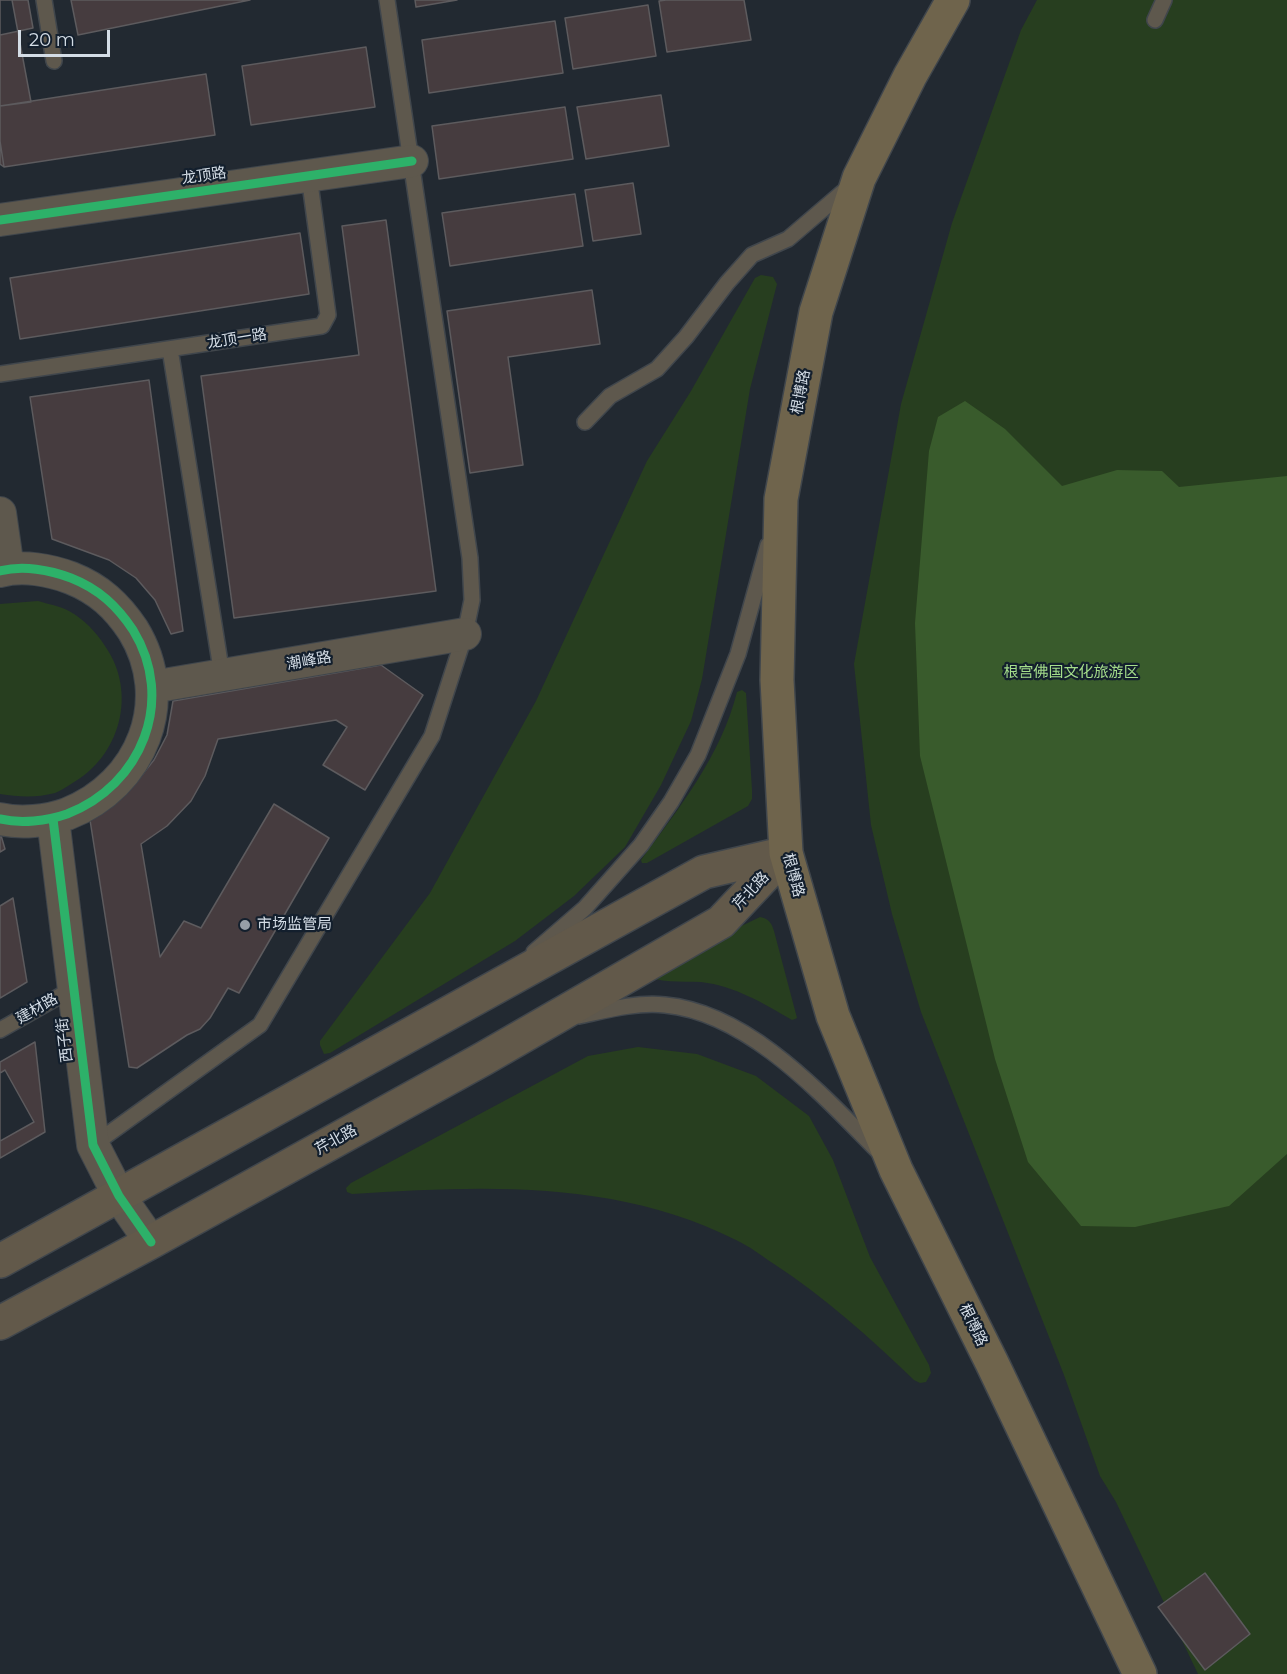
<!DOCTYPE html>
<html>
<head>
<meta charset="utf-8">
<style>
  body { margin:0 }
  #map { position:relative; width:1287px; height:1674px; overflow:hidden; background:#222931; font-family:Montserrat,sans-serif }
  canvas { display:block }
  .scale { position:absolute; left:18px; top:30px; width:92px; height:27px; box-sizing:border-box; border:3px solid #d4dde6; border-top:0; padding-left:8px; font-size:18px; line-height:21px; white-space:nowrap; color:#d4dde6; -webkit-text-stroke:4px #131f2d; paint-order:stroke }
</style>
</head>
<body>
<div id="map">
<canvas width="1287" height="1674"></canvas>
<div class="scale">20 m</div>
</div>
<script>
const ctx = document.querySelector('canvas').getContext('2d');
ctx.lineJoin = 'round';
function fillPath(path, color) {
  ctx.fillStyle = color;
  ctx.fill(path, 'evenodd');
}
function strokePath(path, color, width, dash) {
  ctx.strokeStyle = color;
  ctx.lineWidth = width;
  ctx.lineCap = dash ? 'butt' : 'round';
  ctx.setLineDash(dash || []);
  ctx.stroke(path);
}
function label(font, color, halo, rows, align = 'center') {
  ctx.font = font + ' Montserrat,"Noto Sans SC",sans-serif';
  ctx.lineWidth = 4.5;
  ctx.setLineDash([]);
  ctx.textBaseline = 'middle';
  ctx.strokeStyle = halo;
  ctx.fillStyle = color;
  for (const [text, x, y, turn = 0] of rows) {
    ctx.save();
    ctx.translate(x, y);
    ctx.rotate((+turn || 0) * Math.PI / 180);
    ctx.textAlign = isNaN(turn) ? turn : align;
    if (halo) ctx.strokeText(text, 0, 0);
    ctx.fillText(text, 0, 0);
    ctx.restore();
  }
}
fillPath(new Path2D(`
  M 1037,0 L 1287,0 L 1287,1674 L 1198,1674 L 1116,1502 L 1100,1476 L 1064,1375 L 921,1012 L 892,914 L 871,825 L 854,664 L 901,404 L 952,223 L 1021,30 Z
  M 761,275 L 773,277 L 777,284 L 750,389 L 702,679 L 691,721 L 661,785 L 625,847 L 574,896 L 515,941 L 330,1053 L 324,1054 L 320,1045 L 320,1041 L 430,893 L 536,701 L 647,461 L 691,391 L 755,278 Z
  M 38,601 C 48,604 60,606 69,611 C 84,619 96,632 105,646 C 138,693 120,757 71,784 C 66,787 60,791 55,793 C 36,798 19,797 0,794 L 0,604 Z
  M 742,690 L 746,693 L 752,790 L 752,799 L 748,806 L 647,863 L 642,863 L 641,860 C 679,808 721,756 737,692 Z
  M 760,917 C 769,919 771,922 774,931 L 797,1018 L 795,1019 L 792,1020 C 763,1003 735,986 701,982 C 686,981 670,983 655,979 L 663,964 Z
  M 638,1047 L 697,1054 L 756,1076 L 809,1116 L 833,1160 L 870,1257 L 929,1365 L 931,1373 L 926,1382 L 920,1383 L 914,1380 C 870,1338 825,1297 774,1264 C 762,1256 749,1246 736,1240 C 614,1179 483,1186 352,1194 L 347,1192 L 346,1188 L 351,1183 L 588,1056 Z`), '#273e1f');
fillPath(new Path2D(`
  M 965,401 L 1005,429 L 1062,486 L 1117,470 L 1162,471 L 1179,487 L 1287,476 L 1287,1154 L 1229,1206 L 1135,1227 L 1081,1226 L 1028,1162 L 995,1059 L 920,756 L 915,623 L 929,451 L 938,417 Z`), '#395b2c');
const building = new Path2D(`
  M 0,0 L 28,0 L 33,28 L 0,35 Z
  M 0,0 L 12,0 L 31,102 L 0,106 Z
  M 71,0 L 250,0 L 78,35 Z
  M 415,0 L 457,0 L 416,7 Z
  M 666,0 L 744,0 L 751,40 L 667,52 L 659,1 Z
  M 648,5 L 656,56 L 573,69 L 565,18 Z
  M 555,21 L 563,73 L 429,93 L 422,40 Z
  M 366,47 L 375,107 L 251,125 L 242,66 Z
  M 206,74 L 215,135 L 4,167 L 0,141 L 0,106 Z
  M 661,95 L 669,146 L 586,159 L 577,107 Z
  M 565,107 L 573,159 L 439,179 L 432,126 Z
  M 0,141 L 4,167 L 0,164 Z
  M 633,183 L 641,234 L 593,241 L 585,190 Z
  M 575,194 L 583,246 L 450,266 L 442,213 Z
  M 386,220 L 436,591 L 234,618 L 201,376 L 359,355 L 342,226 Z
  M 300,233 L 309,294 L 20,339 L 10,278 Z
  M 592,290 L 600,344 L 508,357 L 523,465 L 470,473 L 447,311 Z
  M 149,380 L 183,631 L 171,634 L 155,600 L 136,578 L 109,560 L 52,539 L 30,397 Z
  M 381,665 L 423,695 L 365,790 L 323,765 L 347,727 L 336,720 L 218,739 L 205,776 L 191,801 L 167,826 L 141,844 L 160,957 L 184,921 L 201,928 L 274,804 L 329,838 L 239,993 L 228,988 L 210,1018 L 200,1029 L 187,1035 L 137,1068 L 129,1067 L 90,820 L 137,781 L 154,760 L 167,735 L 173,701 Z
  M 0,832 L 5,849 L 0,852 Z
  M 13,898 L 27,982 L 0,998 L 0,906 Z
  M 35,1042 L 45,1132 L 0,1158 L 0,1062 Z
  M 5,1070 L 34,1122 L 0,1141 L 0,1073 Z
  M 1205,1573 L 1250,1634 L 1205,1670 L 1158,1607 Z`);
fillPath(building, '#463c3f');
strokePath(building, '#5d5b5e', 1.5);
const lane = new Path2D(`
  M 44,0 L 54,61
  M 1155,20 L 1164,0
  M 170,349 L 222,675
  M 0,374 L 322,326 L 328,315 L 309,176
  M 585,422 L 610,396 L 657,369 L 686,337 L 727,283 L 752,255 L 788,239 L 850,186
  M 534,952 L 585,908 L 641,845 L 671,802 L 698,755 L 738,654 L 768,545
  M 579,1016 C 607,1010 636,1002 665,1005 C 750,1013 823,1096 880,1153
  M 0,1030 L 74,988
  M 93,1145 L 260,1025 L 432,736 L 465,634 L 472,600 L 470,558 L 387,0`);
const street = new Path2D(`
  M 0,220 L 412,161
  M 0,513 L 8,569
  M 0,571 C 23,565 50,570 71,578 C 99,589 117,606 133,630 C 176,700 142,785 67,814 C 47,821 21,824 0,819
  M 152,687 L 465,634
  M 53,819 L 93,1145 L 119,1196 L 151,1242`);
const secondary = new Path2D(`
  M 0,1261 L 704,872 L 786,853
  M 0,1323 L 151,1242 L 483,1059 L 721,922 L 786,853`);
const highway = new Path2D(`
  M 953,0 L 910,76 L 859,178 L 816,312 L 781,499 L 777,680 L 786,853 L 833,1016 L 896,1170 L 992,1363 L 1140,1674`);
strokePath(lane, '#40464c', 18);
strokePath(street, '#40464c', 34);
strokePath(secondary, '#40464c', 36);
strokePath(highway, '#40464c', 36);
strokePath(lane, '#5e584d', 15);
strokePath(street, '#5e584d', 32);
strokePath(secondary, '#62594a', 33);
strokePath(highway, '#6f644c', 33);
strokePath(new Path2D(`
  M 0,220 L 412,161
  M 0,571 C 23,565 50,570 71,578 C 99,589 117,606 133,630 C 176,700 142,785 67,814 C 47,821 21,824 0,819
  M 53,819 L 93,1145 L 119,1196 L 151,1242`), '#2db169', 9);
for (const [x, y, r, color] of [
  [245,925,6,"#969ea7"]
]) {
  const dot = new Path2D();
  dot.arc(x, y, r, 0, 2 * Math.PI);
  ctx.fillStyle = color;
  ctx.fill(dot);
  strokePath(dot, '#131f2d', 2);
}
label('15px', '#d4dde6', '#131f2d', [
  ["龙顶路",204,176,-8],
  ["龙顶一路",237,339,-9],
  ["根博路",801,392,-79],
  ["潮峰路",309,661,-10],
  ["根博路",793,875,75],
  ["芹北路",751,891,-47],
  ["建材路",37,1009,-30],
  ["西子街",65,1040,-97],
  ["芹北路",336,1140,-29],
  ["根博路",973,1325,64]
]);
label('15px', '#a5de8b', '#131f2d', [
  ["根宫佛国文化旅游区",1071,673]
]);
label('15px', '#d4dde6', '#131f2d', [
  ["市场监管局",257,925]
], 'left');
</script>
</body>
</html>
